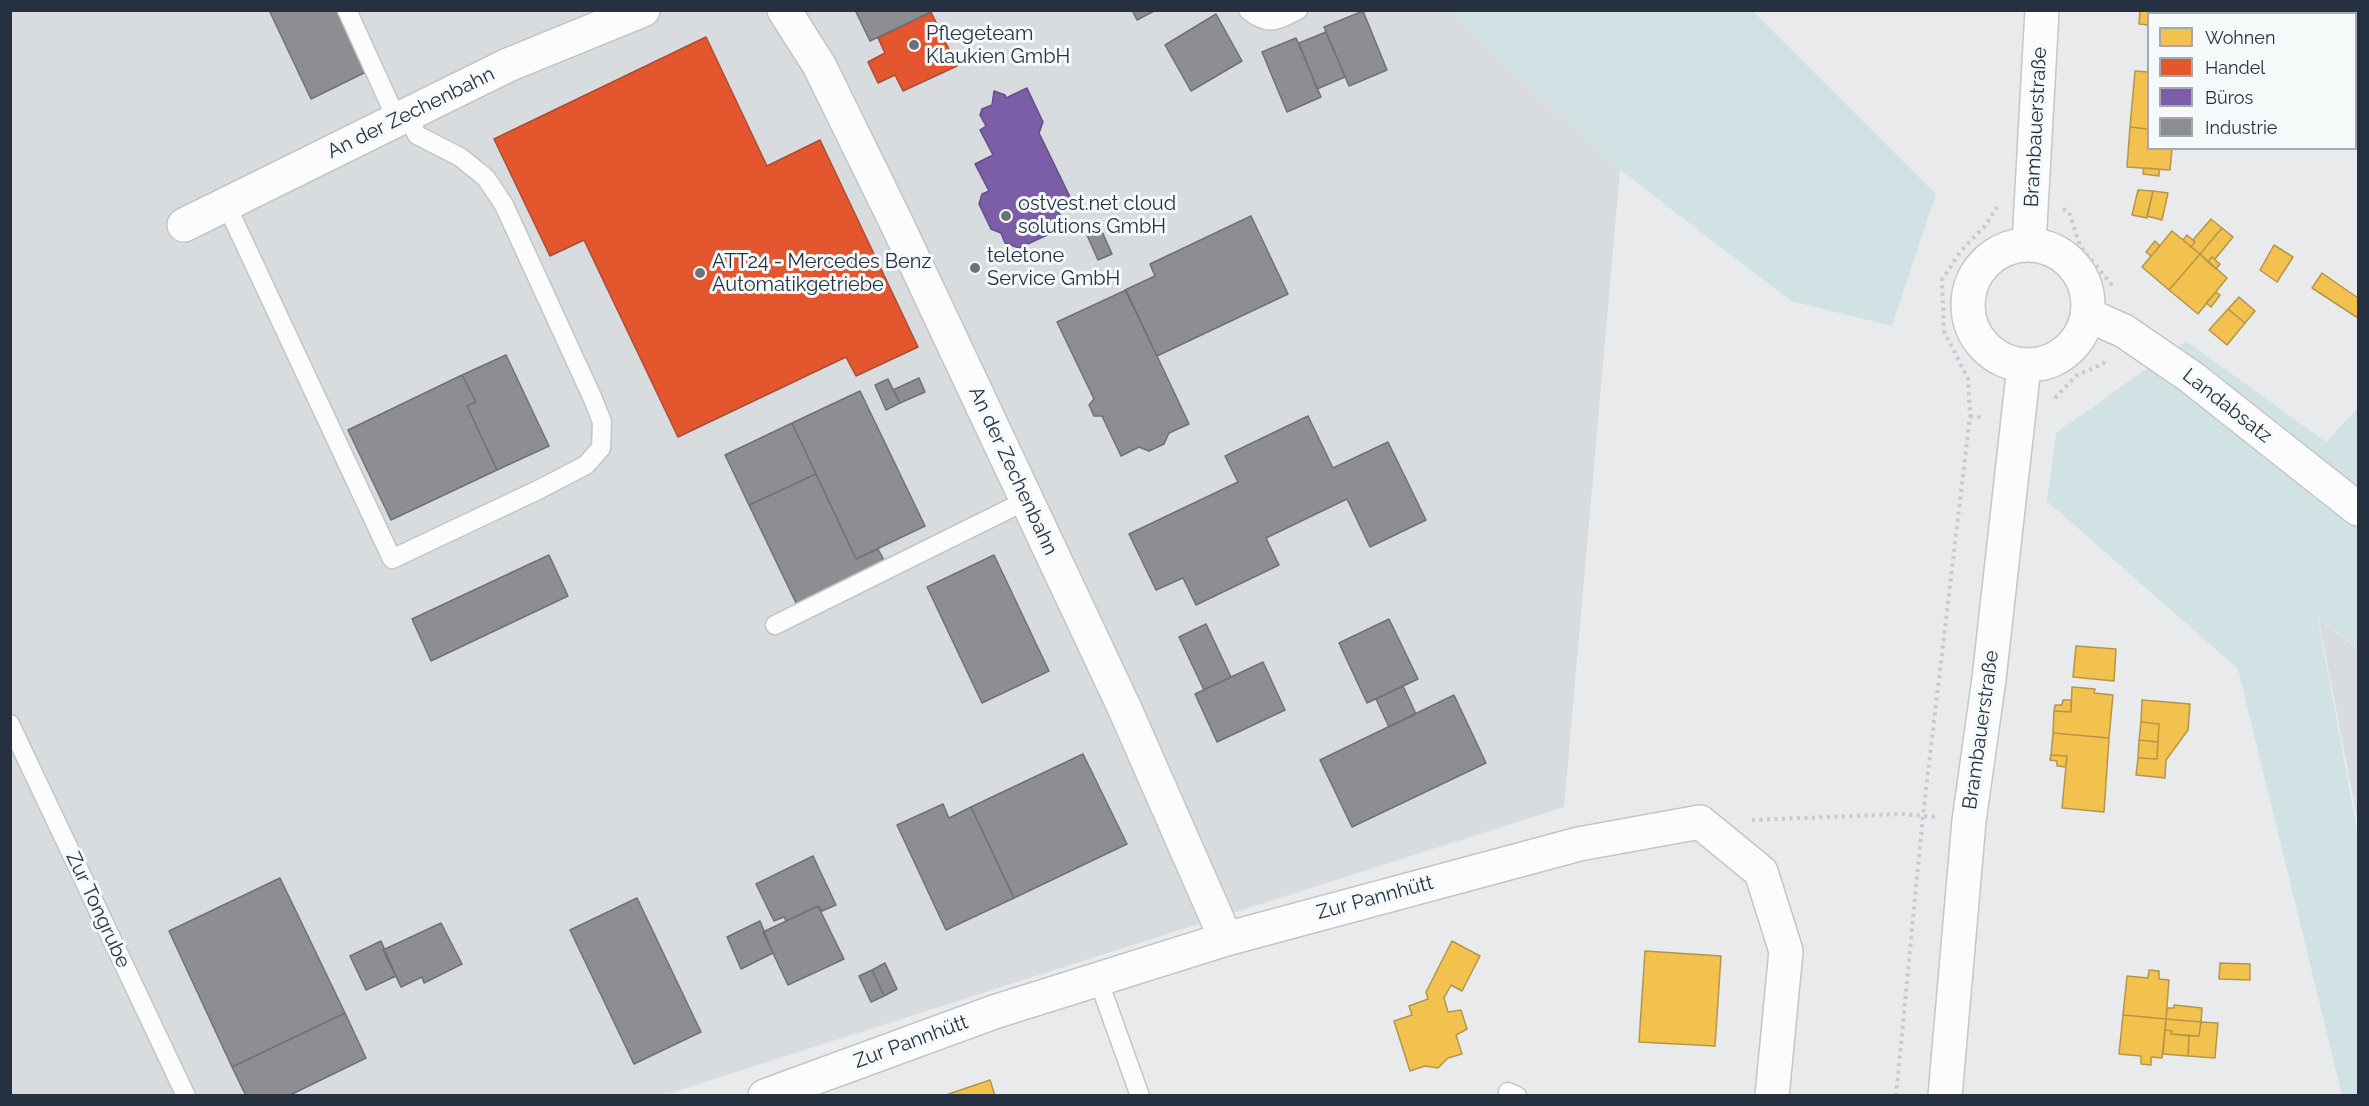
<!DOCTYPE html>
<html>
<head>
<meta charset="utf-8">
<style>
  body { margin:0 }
  #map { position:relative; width:2369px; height:1106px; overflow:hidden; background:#e8eaec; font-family:Raleway,sans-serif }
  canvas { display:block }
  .frame { position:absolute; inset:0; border:12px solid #253140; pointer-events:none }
  .legend { position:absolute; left:2147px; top:12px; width:210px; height:138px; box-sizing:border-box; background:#f6f9fa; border:2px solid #a2a9b0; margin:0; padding:8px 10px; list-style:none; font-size:18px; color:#253140 }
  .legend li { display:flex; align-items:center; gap:12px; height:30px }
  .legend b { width:30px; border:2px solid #a2a9b0 }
</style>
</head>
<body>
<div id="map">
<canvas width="2369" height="1106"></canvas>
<div class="frame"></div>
<ul class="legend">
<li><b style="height:16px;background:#f2c14e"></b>Wohnen</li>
<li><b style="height:16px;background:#e4572e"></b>Handel</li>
<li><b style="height:16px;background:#7b5ea7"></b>Büros</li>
<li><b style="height:16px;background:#8d8d92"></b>Industrie</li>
</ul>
</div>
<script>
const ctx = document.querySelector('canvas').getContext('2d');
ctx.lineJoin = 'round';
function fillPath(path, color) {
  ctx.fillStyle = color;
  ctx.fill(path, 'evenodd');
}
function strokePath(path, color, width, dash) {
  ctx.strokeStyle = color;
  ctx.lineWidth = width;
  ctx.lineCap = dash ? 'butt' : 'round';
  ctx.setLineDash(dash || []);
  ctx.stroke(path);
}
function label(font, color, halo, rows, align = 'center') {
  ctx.font = font + ' Raleway,sans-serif';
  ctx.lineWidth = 6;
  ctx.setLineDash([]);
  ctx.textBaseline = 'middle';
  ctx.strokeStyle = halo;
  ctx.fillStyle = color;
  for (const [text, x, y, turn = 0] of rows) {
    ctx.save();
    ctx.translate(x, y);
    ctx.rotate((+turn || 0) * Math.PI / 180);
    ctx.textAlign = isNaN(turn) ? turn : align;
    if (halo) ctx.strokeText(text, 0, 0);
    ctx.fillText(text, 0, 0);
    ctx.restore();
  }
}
fillPath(new Path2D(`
  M 10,11 L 1450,11 L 1620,170 L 1564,807 L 664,1095 L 11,1095 Z
  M 2319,620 L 2358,649 L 2358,823 Z`), '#d8dcdf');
fillPath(new Path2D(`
  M 1450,11 L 1753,11 L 1936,194 L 1892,326 L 1791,301 L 1620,170 Z
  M 2186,341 L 2326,442 L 2358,408 L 2358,648 L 2318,619 L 2358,836 L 2358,1095 L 2342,1095 L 2238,669 L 2047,501 L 2056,433 Z`), '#d1e2e5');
const homes = new Path2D(`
  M 2140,10 L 2187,10 L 2187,14 L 2148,14 L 2148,25 L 2139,24 Z
  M 2135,71 L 2148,72 L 2148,129 L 2130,127 Z
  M 2130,127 L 2148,129 L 2148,148 L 2172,148 L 2170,170 L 2127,167 Z
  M 2144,168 L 2159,169 L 2159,176 L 2143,174 Z
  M 2138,190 L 2153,191 L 2147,218 L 2132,215 Z
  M 2153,191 L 2168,193 L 2162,220 L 2147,216 Z
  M 2211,219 L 2222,228 L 2200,254 L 2191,247 L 2195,242 L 2193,240 Z
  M 2222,228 L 2233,237 L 2215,259 L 2212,257 L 2208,262 L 2200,254 Z
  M 2172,231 L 2200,254 L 2169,290 L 2142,267 Z
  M 2187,235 L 2195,242 L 2191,247 L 2183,240 Z
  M 2155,241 L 2160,246 L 2151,256 L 2146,252 Z
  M 2274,245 L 2293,257 L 2277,282 L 2260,270 Z
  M 2200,254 L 2227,278 L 2198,314 L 2169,290 Z
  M 2212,257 L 2220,264 L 2216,269 L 2208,262 Z
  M 2322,273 L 2358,298 L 2358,318 L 2312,288 Z
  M 2216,292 L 2220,295 L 2211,307 L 2206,303 Z
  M 2239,297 L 2255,311 L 2245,323 L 2228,309 Z
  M 2228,309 L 2245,323 L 2227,345 L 2209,330 Z
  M 2076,646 L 2116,649 L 2114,681 L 2073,677 Z
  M 2072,687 L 2095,689 L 2094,693 L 2113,695 L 2109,738 L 2053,733 L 2054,711 L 2071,712 Z
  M 2063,700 L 2071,700 L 2071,712 L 2054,711 L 2055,705 L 2062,705 Z
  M 2142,700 L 2190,704 L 2188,730 L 2166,760 L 2165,778 L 2136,775 L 2138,758 L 2157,759 L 2159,724 L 2141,722 Z
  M 2141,722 L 2159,724 L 2158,742 L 2139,740 Z
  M 2053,733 L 2109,738 L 2104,812 L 2062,808 L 2067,756 L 2051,755 Z
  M 2139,740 L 2158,742 L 2157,759 L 2138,758 Z
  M 2051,755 L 2067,756 L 2066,767 L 2057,766 L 2057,761 L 2050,760 Z
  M 1452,941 L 1480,956 L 1462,991 L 1451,985 L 1444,998 L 1448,1012 L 1461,1010 L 1467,1029 L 1456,1035 L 1462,1054 L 1448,1058 L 1438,1068 L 1425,1066 L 1410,1071 L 1394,1021 L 1412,1015 L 1409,1006 L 1428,999 L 1426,992 Z
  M 1645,951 L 1721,956 L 1715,1046 L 1639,1042 Z
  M 2220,963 L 2250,964 L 2250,980 L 2219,979 Z
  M 2149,970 L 2159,971 L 2159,979 L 2169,980 L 2166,1019 L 2123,1015 L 2127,976 L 2148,978 Z
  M 2174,1005 L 2202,1008 L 2201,1022 L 2166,1019 L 2167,1008 L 2174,1008 Z
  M 2123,1015 L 2166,1019 L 2162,1058 L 2151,1057 L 2151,1065 L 2141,1064 L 2141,1056 L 2119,1054 Z
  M 2166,1019 L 2201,1022 L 2199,1036 L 2171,1034 L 2172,1031 L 2165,1030 Z
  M 2201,1022 L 2218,1023 L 2215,1058 L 2188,1056 L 2189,1036 L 2199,1036 Z
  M 2165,1030 L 2172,1031 L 2171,1034 L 2189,1036 L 2188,1056 L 2163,1054 Z
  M 990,1080 L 995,1096 L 943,1096 Z`);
fillPath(homes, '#f2c14e');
strokePath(homes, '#b4964a', 1.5);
const shops = new Path2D(`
  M 931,12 L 957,66 L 903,91 L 895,75 L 878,83 L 868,62 L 885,53 L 878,38 Z
  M 706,37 L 767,166 L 820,140 L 918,347 L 856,376 L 846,357 L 678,437 L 584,240 L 550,256 L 494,139 Z`);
fillPath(shops, '#e4572e');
strokePath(shops, '#ab4c33', 1.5);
const offices = new Path2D(`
  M 1027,88 L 1043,122 L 1039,133 L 1071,199 L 1069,205 L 1058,210 L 1063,221 L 1060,229 L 1019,248 L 1005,243 L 1001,233 L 991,229 L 979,204 L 982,194 L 989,191 L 975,164 L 993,155 L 980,130 L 986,126 L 980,115 L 982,109 L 992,105 L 994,91 L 1005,95 L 1006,98 Z`);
fillPath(offices, '#7b5ea7');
strokePath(offices, '#615088', 1.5);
const industry = new Path2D(`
  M 269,10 L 337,10 L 366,72 L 311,99 Z
  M 855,10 L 935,10 L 870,41 Z
  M 1132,10 L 1156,10 L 1137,20 Z
  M 1363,11 L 1387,70 L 1349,86 L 1324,27 Z
  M 1216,14 L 1242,61 L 1191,91 L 1165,45 Z
  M 1326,32 L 1345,77 L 1317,89 L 1299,43 Z
  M 1296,38 L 1321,97 L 1287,112 L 1262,52 Z
  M 1251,216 L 1288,294 L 1157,356 L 1125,290 L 1155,276 L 1150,264 Z
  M 1100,227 L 1112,254 L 1098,260 L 1086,233 Z
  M 1126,290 L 1189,424 L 1169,433 L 1164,444 L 1149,451 L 1139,447 L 1121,456 L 1102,416 L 1094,416 L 1089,405 L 1094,399 L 1057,322 Z
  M 506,355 L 549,446 L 497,470 L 467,406 L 476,402 L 462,375 Z
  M 462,375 L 476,402 L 467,406 L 497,470 L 391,520 L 348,430 Z
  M 919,378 L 925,392 L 900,403 L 893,390 Z
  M 888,379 L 900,403 L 886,410 L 875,385 Z
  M 860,391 L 925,526 L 856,559 L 792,423 Z
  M 1308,416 L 1333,468 L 1388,442 L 1426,520 L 1370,547 L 1347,499 L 1266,538 L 1279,565 L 1196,605 L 1183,578 L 1156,590 L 1129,534 L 1238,482 L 1225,456 Z
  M 792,423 L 816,474 L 749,505 L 725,455 Z
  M 816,474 L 856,559 L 878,549 L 886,564 L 798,607 L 749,505 Z
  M 549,555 L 568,596 L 431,661 L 412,619 Z
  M 994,555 L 1049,671 L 982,703 L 927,587 Z
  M 1389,619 L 1418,679 L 1367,703 L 1339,643 Z
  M 1206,624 L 1231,677 L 1204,690 L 1179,637 Z
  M 1263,662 L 1285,710 L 1217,742 L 1195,694 Z
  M 1403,686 L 1416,714 L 1389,727 L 1376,699 Z
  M 1454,695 L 1486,763 L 1352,827 L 1320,760 Z
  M 1083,754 L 1127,844 L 1014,898 L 971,807 Z
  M 943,804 L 949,818 L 971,807 L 1014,898 L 946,930 L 897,825 Z
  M 813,856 L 836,905 L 822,911 L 818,906 L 786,921 L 784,917 L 774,921 L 756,884 Z
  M 280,878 L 345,1013 L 232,1067 L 169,931 Z
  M 637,898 L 701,1032 L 634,1064 L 570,930 Z
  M 818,906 L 844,959 L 788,985 L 763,932 Z
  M 760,921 L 773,953 L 741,969 L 727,937 Z
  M 441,923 L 462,964 L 424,983 L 422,977 L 401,987 L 383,950 Z
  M 381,941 L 396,976 L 366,990 L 350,956 Z
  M 885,963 L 897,989 L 884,996 L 872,970 Z
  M 872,970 L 884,996 L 871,1002 L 859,976 Z
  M 345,1013 L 366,1058 L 288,1096 L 246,1096 L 232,1067 Z`);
fillPath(industry, '#8d8d92');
strokePath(industry, '#6e7179', 1.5);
const lane = new Path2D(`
  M 347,10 L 397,120
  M 1248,10 C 1269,27 1276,21 1298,10
  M 226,204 L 392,559 L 540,489 L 586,465 L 601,448 L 602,422 L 593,399 L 504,205 L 486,178 L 460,157 L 417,135 L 407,115
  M 775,625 L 1027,500
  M 10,724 L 186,1096
  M 1098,979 L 1140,1096
  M 1508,1092 L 1517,1096`);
const street = new Path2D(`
  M 784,10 L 819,65 L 895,220 L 1124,707 L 1226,939
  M 184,225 L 508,65 L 643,10
  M 2088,315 L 2124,331 L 2191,377 L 2358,509
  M 765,1096 L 994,1012 L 1226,939 L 1579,844 L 1700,822 L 1761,872 L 1786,951 L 1772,1096`);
const secondary = new Path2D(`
  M 2029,244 L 2042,10
  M1968 305a60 60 0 1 1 120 0a60 60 0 1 1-120 0Z
  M 1945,1096 L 1969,821 L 1989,679 L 2024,366`);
strokePath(lane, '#c3c6c8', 21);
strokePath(street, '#c3c6c8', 36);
strokePath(secondary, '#c3c7ca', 36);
strokePath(new Path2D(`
  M 2063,209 L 2069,212 L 2080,246 L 2115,289
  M 2055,398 L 2077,375 L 2103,364 L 2107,358
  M 1970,416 L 1985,418
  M 1752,820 L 1901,814 L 1936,817
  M 1896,1096 L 1923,815 L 1970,416 L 1968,379 L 1944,331 L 1942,280 L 1960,252 L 1985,226 L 1997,207`), '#c7c9ce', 4, [3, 4.5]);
strokePath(lane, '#fcfcfc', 18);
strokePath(street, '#fcfcfc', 33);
strokePath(secondary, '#fcfcfc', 33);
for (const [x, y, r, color] of [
  [914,45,6,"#69727c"],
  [1006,216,6,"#69727c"],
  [975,268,6,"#69727c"],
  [700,273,6,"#69727c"]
]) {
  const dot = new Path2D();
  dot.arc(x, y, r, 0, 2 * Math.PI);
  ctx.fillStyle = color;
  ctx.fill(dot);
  strokePath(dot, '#f6f9fa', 2);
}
label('20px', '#253140', '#f6f9fa', [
  ["Pflegeteam",926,34],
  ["Klaukien GmbH",926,57],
  ["ostvest.net cloud",1018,204],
  ["solutions GmbH",1018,227],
  ["teletone",987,256],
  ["Service GmbH",987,279],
  ["ATT24 - Mercedes Benz",712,262],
  ["Automatikgetriebe",712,285]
], 'left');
label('20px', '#253140', '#f6f9fa', [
  ["An der Zechenbahn",411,113,-26],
  ["Brambauerstraße",2036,127,-87],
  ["Landabsatz",2227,406,38],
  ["An der Zechenbahn",1013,471,65],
  ["Brambauerstraße",1981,730,-82],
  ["Zur Pannhütt",1375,898,-15],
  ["Zur Tongrube",98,910,65],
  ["Zur Pannhütt",911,1042,-20]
]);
</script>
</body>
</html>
